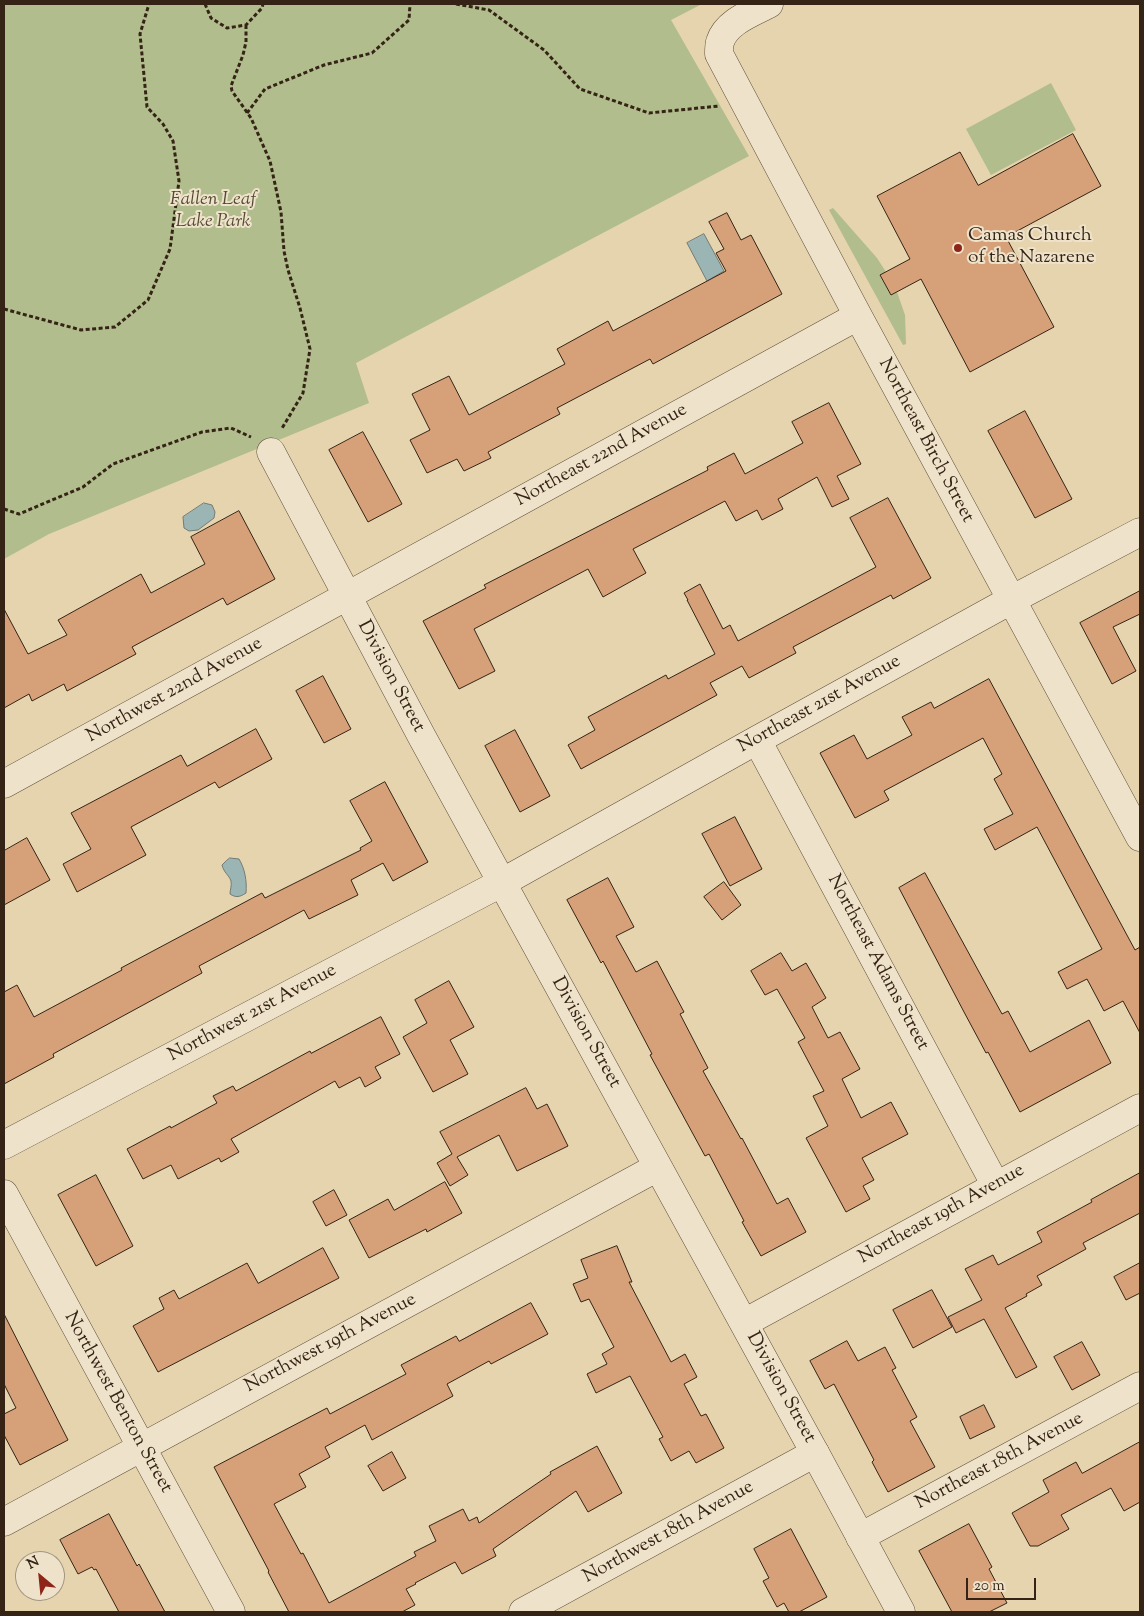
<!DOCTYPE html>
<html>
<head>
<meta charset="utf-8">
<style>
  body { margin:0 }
  #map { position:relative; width:1144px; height:1616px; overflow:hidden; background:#e5d4ad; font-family:"Sorts Mill Goudy",serif }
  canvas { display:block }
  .frame { position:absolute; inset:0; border:5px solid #352316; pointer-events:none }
  .north { position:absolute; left:15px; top:1551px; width:50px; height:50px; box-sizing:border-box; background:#eee3ca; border:1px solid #a49682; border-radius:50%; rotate:332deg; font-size:14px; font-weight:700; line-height:20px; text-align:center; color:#352316 }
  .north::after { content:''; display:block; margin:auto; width:18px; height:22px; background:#8f2418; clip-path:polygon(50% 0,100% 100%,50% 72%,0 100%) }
  .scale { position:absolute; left:966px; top:1578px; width:70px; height:22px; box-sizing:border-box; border:2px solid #352316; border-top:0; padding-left:6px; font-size:15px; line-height:18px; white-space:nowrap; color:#352316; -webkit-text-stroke:4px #eee3ca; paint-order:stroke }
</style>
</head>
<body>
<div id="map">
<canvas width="1144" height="1616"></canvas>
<div class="frame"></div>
<div class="north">N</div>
<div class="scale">20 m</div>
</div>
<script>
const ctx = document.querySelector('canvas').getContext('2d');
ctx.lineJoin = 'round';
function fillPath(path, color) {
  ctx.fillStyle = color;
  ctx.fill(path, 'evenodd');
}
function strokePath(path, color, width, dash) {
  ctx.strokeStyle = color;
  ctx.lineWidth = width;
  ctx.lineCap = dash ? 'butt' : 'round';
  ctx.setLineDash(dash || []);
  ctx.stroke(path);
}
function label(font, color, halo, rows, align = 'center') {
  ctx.font = font + ' "Sorts Mill Goudy",serif';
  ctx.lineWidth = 4;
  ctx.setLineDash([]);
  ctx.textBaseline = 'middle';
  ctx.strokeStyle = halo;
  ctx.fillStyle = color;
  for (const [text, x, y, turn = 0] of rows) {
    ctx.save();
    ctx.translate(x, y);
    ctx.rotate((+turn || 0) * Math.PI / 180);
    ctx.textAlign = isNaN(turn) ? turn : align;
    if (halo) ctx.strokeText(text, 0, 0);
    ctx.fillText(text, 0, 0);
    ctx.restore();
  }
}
fillPath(new Path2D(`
  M 4,4 L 702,4 L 671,20 L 749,156 L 356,363 L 369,403 L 49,534 L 4,559 Z
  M 1051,83 L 1076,130 L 991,175 L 966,129 Z
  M 833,208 L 877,258 L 886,272 L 880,276 L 891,295 L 897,292 L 905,315 L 906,344 L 903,345 L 829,210 Z`), '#b1bd8c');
const water = new Path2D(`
  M 704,234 L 724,271 L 707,281 L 687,243 Z
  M 204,503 L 212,505 L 215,512 L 214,518 L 198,530 L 189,531 L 184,528 L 183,517 Z
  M 230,858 L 239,859 C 245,869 247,881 246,893 C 240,897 236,898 230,894 C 230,890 232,885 231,881 C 229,875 224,873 222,865 L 226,861 Z`);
fillPath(water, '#9bb5b5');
strokePath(water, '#727b75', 1);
const building = new Path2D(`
  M 1073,134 L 1101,186 L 1006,237 L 1054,327 L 970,372 L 921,279 L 891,295 L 880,275 L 910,259 L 877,196 L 960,152 L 978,185 Z
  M 727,213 L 741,240 L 751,235 L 782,294 L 653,364 L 650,359 L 557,408 L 560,414 L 488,452 L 491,458 L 464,471 L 457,459 L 427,473 L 410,440 L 430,430 L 412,394 L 449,376 L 469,415 L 565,364 L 557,349 L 608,321 L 613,331 L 726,271 L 716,253 L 724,249 L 709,222 Z
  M 829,403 L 861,464 L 837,476 L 849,499 L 832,507 L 817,477 L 778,499 L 783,509 L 762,520 L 757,510 L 736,521 L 725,501 L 633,549 L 646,573 L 603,597 L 588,569 L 474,629 L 495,671 L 459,689 L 423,621 L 486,588 L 484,585 L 708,470 L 707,467 L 734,453 L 745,474 L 803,443 L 792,422 Z
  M 1025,411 L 1072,499 L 1035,518 L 988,431 Z
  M 363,432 L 402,504 L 368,522 L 329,450 Z
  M 888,498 L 931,578 L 893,599 L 891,595 L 793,647 L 796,653 L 749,678 L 742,666 L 710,683 L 717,695 L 581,769 L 568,745 L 595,730 L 588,717 L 666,675 L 668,679 L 715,654 L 687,600 L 688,600 L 684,593 L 700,584 L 723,629 L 730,625 L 738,641 L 876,567 L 850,518 Z
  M 239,511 L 275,579 L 227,605 L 223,598 L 132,647 L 136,654 L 67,691 L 64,684 L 32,701 L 29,694 L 4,708 L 4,609 L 28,654 L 67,635 L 58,620 L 141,574 L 151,593 L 205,564 L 191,537 Z
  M 1140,591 L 1140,614 L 1113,627 L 1136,671 L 1112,684 L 1080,623 Z
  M 323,676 L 351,729 L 324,743 L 296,691 Z
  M 989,679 L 1135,950 L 1140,947 L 1140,1033 L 1123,1001 L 1104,1011 L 1087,979 L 1067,989 L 1058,972 L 1102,949 L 1037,827 L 995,850 L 984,829 L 1013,814 L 994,779 L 1002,774 L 983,738 L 884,791 L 889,800 L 855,818 L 820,753 L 854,735 L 867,759 L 912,735 L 902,717 L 931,702 L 934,708 Z
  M 256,729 L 272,759 L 219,788 L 215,782 L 131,827 L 146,855 L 77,892 L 63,864 L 91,849 L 71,813 L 181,755 L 187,766 Z
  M 515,730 L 550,796 L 520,812 L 485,746 Z
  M 385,782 L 428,862 L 393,881 L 383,863 L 351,880 L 358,895 L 309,919 L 304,910 L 199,966 L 202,973 L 53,1054 L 54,1057 L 4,1084 L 4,992 L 17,985 L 34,1017 L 122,970 L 121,968 L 262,893 L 265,898 L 361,850 L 360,848 L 372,841 L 350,801 Z
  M 735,817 L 762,869 L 730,886 L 702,834 Z
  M 27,838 L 50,880 L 4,905 L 4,851 Z
  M 925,873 L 1002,1014 L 1008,1011 L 1030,1052 L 1089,1020 L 1111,1063 L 1020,1112 L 988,1052 L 986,1053 L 964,1012 L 899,888 Z
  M 608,878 L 634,927 L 616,936 L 636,972 L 657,961 L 684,1012 L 680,1014 L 708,1068 L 703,1071 L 741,1139 L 742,1138 L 777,1204 L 788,1198 L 806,1232 L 761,1256 L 742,1222 L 744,1221 L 709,1154 L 705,1156 L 650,1055 L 652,1054 L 603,961 L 601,963 L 567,900 Z
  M 724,882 L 741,905 L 722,920 L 704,897 Z
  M 781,953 L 792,971 L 806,963 L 826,998 L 812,1007 L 828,1038 L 840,1032 L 860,1069 L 842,1079 L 861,1118 L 891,1102 L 908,1134 L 862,1158 L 874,1180 L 863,1186 L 870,1199 L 846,1212 L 806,1138 L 828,1126 L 813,1096 L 824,1091 L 798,1042 L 805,1038 L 777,989 L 765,995 L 751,971 Z
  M 449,981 L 474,1027 L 450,1040 L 468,1074 L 433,1092 L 403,1037 L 427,1023 L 415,1000 Z
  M 381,1017 L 400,1054 L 375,1067 L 381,1078 L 365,1087 L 360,1077 L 339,1088 L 335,1081 L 231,1139 L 239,1152 L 221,1162 L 219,1158 L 178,1179 L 171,1165 L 143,1179 L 127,1149 L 170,1126 L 171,1128 L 217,1103 L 213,1096 L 233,1086 L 236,1091 L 310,1051 L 311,1053 Z
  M 526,1088 L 537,1109 L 547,1104 L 568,1146 L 517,1171 L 499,1135 L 457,1157 L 468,1175 L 450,1186 L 437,1163 L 452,1154 L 440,1132 Z
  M 1140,1173 L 1140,1213 L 1083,1243 L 1086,1249 L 1037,1276 L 1042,1285 L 1026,1294 L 1027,1296 L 1005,1308 L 1037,1367 L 1016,1378 L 984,1319 L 956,1333 L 948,1317 L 982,1300 L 965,1269 L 993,1255 L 998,1265 L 1042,1242 L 1037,1232 L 1092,1202 L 1091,1200 Z
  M 96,1175 L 133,1246 L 96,1266 L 58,1195 Z
  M 445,1182 L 462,1213 L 427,1232 L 426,1229 L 369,1258 L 349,1220 L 388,1199 L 394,1210 Z
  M 334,1190 L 347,1215 L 326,1226 L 313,1202 Z
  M 617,1246 L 632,1282 L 629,1282 L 671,1362 L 685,1354 L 697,1377 L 684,1384 L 701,1416 L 706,1414 L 724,1448 L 696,1463 L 689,1451 L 671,1461 L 659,1439 L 663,1437 L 630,1376 L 596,1393 L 587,1374 L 607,1364 L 602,1354 L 614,1347 L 589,1299 L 581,1302 L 573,1284 L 588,1278 L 581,1260 Z
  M 323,1248 L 339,1278 L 158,1372 L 133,1326 L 164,1309 L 159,1298 L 174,1290 L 179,1299 L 247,1263 L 258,1283 Z
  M 1140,1263 L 1140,1293 L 1126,1300 L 1114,1277 Z
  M 932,1290 L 952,1327 L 913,1348 L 893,1310 Z
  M 531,1303 L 548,1334 L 491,1364 L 489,1361 L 447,1384 L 453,1396 L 372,1440 L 365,1425 L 325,1447 L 330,1457 L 299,1474 L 306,1487 L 274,1504 L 301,1554 L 303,1553 L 329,1603 L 416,1556 L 414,1552 L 436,1541 L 429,1526 L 463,1509 L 469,1521 L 477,1517 L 479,1523 L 551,1474 L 550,1472 L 597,1446 L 622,1493 L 588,1512 L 576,1491 L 493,1549 L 496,1556 L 462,1574 L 455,1562 L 415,1583 L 416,1584 L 406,1589 L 415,1605 L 402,1612 L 289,1612 L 268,1572 L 269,1571 L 214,1467 L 327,1408 L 330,1414 L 406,1374 L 401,1365 L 456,1336 L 459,1341 Z
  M 4,1314 L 68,1440 L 20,1465 L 4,1435 L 4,1414 L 16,1408 L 4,1384 Z
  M 847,1341 L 858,1361 L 885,1347 L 896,1368 L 892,1370 L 917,1417 L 910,1421 L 935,1467 L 888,1492 L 872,1462 L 874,1460 L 834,1384 L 825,1389 L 810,1361 Z
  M 1082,1342 L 1100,1375 L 1072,1390 L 1054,1357 Z
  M 984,1405 L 995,1427 L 970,1439 L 960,1417 Z
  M 1140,1442 L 1140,1502 L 1124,1511 L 1111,1488 L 1061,1515 L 1069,1529 L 1038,1546 L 1030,1546 L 1012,1513 L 1049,1492 L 1043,1480 L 1076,1462 L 1082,1473 Z
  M 392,1452 L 406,1478 L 383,1491 L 368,1466 Z
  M 109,1514 L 137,1566 L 139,1564 L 165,1612 L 119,1612 L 96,1569 L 94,1570 L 92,1567 L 78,1574 L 60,1540 Z
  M 969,1524 L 992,1567 L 989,1569 L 1007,1603 L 989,1612 L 952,1612 L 919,1551 Z
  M 791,1529 L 827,1597 L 799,1612 L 789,1612 L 784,1603 L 777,1607 L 763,1581 L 769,1578 L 754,1549 Z`);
fillPath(building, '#d6a178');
strokePath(building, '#352316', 1);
const minor = new Path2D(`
  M 769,4 C 752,13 726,22 720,42 C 719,45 719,50 719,54 L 858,316 L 1140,837
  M 271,452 L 422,737 L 815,1453
  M 757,740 L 996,1186
  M 4,784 L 858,316
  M 4,1145 L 503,882 L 757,740 L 1011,600 L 1140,532
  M 4,1194 L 231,1612
  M 744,1323 L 1140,1108
  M 4,1522 L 658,1167
  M 860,1537 L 1140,1386`);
const tertiary = new Path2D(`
  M 523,1612 L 815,1453 L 901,1612`);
strokePath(minor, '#614f3c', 29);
strokePath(tertiary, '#614f3c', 29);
strokePath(new Path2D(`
  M 205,4 L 211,18 L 227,28 L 246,25 L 262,8 L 263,4
  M 456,4 L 489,10 L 544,50 L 580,89 L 649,113 L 719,106
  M 246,25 L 246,42 L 243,55 L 231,86 L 232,91 L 251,118 L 270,161 L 281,212 L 284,251 L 288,270 L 300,308 L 310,349 L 303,393 L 281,430
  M 247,113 L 265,89 L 324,65 L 372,53 L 409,20 L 410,4
  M 4,309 L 81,330 L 115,327 L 148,300 L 170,249 L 179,181 L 173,141 L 163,124 L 147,107 L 140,34 L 149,4
  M 4,509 L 19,514 L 83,487 L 113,464 L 202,432 L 231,428 L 251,437`), '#352316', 3, [4, 2.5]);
strokePath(minor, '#eee3ca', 28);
strokePath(tertiary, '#eee3ca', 28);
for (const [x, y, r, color] of [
  [958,248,5,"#8f2418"]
]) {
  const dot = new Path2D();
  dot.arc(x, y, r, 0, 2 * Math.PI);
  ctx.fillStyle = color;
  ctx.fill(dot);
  strokePath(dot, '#eee3ca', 2);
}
label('italic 19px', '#544a34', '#eee3ca', [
  ["Fallen Leaf",213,201],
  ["Lake Park",213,223]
]);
label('19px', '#352316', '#eee3ca', [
  ["Camas Church",968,237],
  ["of the Nazarene",968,259]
], 'left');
label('19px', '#352316', '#eee3ca', [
  ["Northeast Birch Street",925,441,62],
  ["Northeast 22nd Avenue",602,456,-29],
  ["Division Street",390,677,62],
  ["Northwest 22nd Avenue",175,691,-29],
  ["Northeast 21st Avenue",820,705,-29],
  ["Northeast Adams Street",877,963,62],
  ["Northwest 21st Avenue",253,1014,-28],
  ["Division Street",585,1033,61],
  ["Northeast 19th Avenue",942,1215,-29],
  ["Northwest 19th Avenue",331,1344,-28],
  ["Division Street",780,1388,61],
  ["Northwest Benton Street",117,1403,61],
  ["Northeast 18th Avenue",1000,1462,-28],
  ["Northwest 18th Avenue",669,1533,-29]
]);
</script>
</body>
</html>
